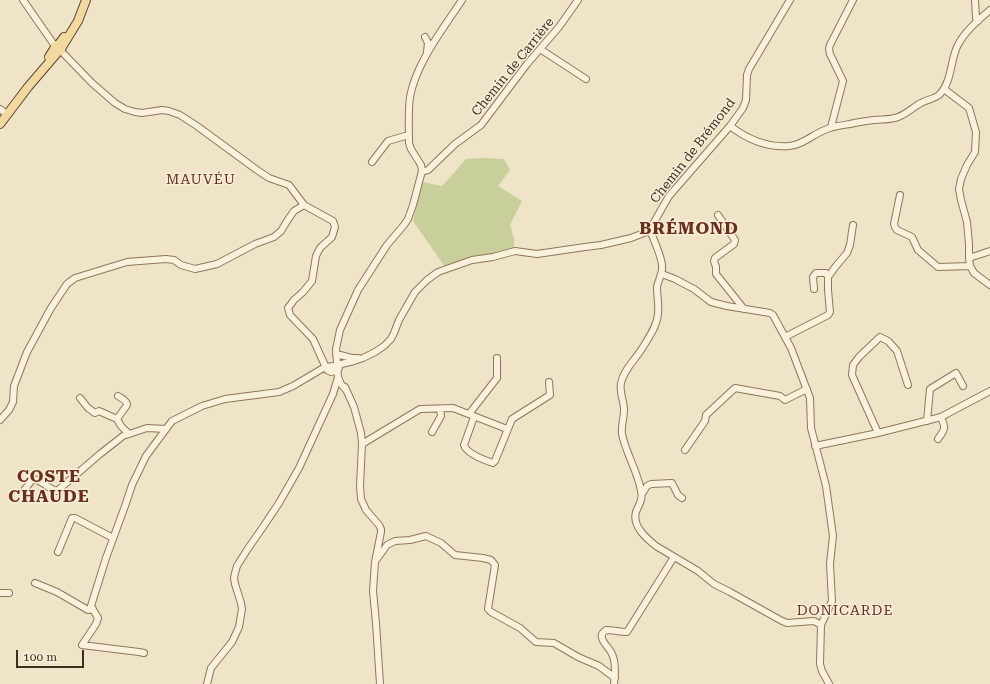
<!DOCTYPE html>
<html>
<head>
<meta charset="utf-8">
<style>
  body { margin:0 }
  #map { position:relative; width:990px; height:684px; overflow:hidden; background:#f0e4c8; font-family:"Roboto Serif",serif }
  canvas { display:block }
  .scale { position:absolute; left:16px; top:650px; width:68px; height:18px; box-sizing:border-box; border:2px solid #3d2e20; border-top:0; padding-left:5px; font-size:12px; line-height:14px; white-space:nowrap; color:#3d2e20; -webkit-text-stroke:3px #f7eed8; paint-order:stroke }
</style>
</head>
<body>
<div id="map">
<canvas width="990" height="684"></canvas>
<div class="scale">100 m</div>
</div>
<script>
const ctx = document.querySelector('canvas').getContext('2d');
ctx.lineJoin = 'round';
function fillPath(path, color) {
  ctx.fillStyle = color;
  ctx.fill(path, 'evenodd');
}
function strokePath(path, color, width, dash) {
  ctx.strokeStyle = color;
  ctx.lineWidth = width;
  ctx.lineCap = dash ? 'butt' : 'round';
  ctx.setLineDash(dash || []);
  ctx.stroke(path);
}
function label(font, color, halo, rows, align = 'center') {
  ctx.font = font + ' "Roboto Serif",serif';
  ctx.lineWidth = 3;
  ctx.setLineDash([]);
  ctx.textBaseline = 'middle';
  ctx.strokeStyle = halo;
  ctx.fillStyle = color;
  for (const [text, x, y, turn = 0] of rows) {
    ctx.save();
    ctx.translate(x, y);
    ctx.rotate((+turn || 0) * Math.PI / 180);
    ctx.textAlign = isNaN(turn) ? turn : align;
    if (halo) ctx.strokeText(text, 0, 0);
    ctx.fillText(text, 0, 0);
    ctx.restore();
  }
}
fillPath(new Path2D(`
  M 483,158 L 504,159 L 510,170 L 498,186 L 522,201 L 510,225 L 514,239 L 514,250 L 445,267 L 413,221 L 422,182 L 442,186 L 466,159 Z`), '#c9cf9b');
const minor = new Path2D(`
  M 23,0 L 55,46
  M 975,0 L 976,18 L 978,21
  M 425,37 L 428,43 L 427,52
  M 540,49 L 586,79
  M 61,51 L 92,83 L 115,103 L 125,109 L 135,112 L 142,113 L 162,110 L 169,111 L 180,115 L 197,126 L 257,170 L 269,178 L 289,185 L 304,205 L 333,221 L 335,227 L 332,237 L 320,248 L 316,256 L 312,281 L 303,292 L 294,300 L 288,308 L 290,315 L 313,339 L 327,370 L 331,372 L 338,370 L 339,368
  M 944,89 L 969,108 L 976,132 L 975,152 L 967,165 L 961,179 L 959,189 L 961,200 L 967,222 L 969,244 L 969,258 L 970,266 L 974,273 L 990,285
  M 0,109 L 7,114
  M 730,126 C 747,139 766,148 789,146 C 804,145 815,132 830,128 C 836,126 844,125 850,124 C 858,122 866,121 874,120 C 882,119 891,120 898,117 C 907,114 913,107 921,103 C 928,99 935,99 940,94 C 953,80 950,57 959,43 C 966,30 979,19 990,10
  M 831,127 L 843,81 L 830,54 L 829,49 L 830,45 L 853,0
  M 372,162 L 388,141 L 405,136 L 409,136
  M 422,171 L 425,171 L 428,170 L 455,144 L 481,125 L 527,64 L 559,27 L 578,0
  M 900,195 L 894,224 L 895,227 L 897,230 L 912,237 L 918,250 L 938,267 L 970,266
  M 718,215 L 735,240 L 734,244 L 715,258 L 714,261 L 716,267 L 716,274 L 744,309
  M 649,231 L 652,235 C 655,243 662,258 662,266 C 663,274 658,280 657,287 C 657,296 659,305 658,314 C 657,326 649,337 643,347 C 636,359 624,369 621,383 C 619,393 624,400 624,410 C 624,418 621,426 622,434 C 626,454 638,472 641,491 C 643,500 639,504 636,512 C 632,526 646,538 656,546 L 698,571 L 714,584 L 730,592 L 782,621 L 787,623 L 814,621 L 821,625
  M 969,258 L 990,251
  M 662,274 L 675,279 L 694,289 L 711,302 L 727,306 L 770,313 L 773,315 L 791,348 L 810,398 L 811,428 L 826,486 L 833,536 L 830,564 L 832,601 L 821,625 L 820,664 L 822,671 L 829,684
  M 828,277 L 836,266 L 847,253 L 850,245 L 853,225
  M 785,337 L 828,315 L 830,312 L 828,290 L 828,277 L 826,273 L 816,273 L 813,277 L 814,289
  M 336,354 L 352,358 L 358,358
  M 345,387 L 354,407 L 361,433 L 362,444 L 360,486 L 361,499 L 366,510 L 379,525 L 381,529 L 381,532 L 375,562 L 373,591 L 376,623 L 380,684
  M 346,390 L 341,384 L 338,377 L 336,349 L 340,330 L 358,290 L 387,245 L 404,225 L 408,219 L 413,205 L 422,171 L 421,165 L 411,149 L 409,143 C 409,128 408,111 410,97 C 416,63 443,29 462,0
  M 80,398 L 88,408 L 95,413 L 99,411 L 117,419 L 121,426 L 129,434
  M 469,414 L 497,378 L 497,358
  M 474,417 L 464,445 C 467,454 484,460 493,463 L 495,461 L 512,419 L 550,395 L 549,382
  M 117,419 L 127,405 C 127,400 121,398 118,396
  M 0,420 L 9,410 L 13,402 L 14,386 L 27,352 L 51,308 L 67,284 L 75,278 L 127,262 L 166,259 L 174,260 L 181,265 L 195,269 L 217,264 L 255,244 L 274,237 L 281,231 L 289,218 L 294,211 L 304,205
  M 927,421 L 930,389 L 956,373 L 963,386
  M 432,432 L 441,416 L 440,409
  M 878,433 L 852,375 L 853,365 L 859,357 L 880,337 L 888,341 L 897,351 L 908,385
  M 938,439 C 945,429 946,429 941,417
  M 362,444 L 420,409 L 453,408 L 507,429
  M 815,446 L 878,433 L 941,417 L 990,391
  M 685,450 L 705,421 L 706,415 L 735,388 L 780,396 L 785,400 L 807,389
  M 25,489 L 33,479 C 42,480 48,489 57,491 L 100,454 L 123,436 L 147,428 L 166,429
  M 642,494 L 647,486 L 651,484 L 672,483 L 678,495 L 682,498
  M 58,552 L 72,518 L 75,518 L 113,538
  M 377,559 L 387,545 L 395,541 L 410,540 L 426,536 L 441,543 L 455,555 L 483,558 L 491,560 L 495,565 L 488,609 L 491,612 L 520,628 L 536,642 L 554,643 L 578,657 L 599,666 L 615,678
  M 35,583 L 57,592 L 88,610 L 93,609
  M 0,593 L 9,593
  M 144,653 L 139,652 L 82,645 L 96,624 L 98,618 L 91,606 L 106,558 L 125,506 L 132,485 L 146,456 L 172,421 L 202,406 L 225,399 L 279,392 L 293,386 L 325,367 L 333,366 L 354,361 L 363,358 L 375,352 L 384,346 L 391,339 L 394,333 L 399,320 L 415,292 L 427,280 L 438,272 L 472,260 L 493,257 L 515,251 L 537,254 L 585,247 L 601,245 L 631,238 L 649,231 L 669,196 L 730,126 L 743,108 L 746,100 L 747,75 L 749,69 L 790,0
  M 207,684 L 211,668 L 232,642 L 239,627 L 242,609 L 241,603 L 235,584 L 234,578 L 235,573 L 237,566 L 247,550 L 263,527 L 279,503 L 299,468 L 333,394 L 338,377
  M 614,684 C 615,676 616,660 611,652 C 609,648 603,643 602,638 C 601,635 603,632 606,630 C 613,630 620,632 627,632 L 674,557`);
const major = new Path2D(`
  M 49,57 L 54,49 L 55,46 L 59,44 L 64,37
  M 0,124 L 28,87 L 58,52 L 61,51 L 62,47 L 78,21 L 86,0`);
strokePath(minor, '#8d765c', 8);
strokePath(major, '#5b4430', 10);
strokePath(minor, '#faf1dc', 6);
strokePath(major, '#f3d9a0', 8);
label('13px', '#3d2e20', '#f7eed8', [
  ["Chemin de Carrière",513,67,-51],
  ["Chemin de Brémond",693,151,-52]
]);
ctx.letterSpacing = '1px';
label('14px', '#6b2e1e', '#f7eed8', [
  ["MAUVÉU",201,180],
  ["DONICARDE",845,611]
]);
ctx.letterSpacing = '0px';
ctx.letterSpacing = '1px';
label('bold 17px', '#6b2e1e', '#f7eed8', [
  ["BRÉMOND",689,229],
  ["COSTE",49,477],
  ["CHAUDE",49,497]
]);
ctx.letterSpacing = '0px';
</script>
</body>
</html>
